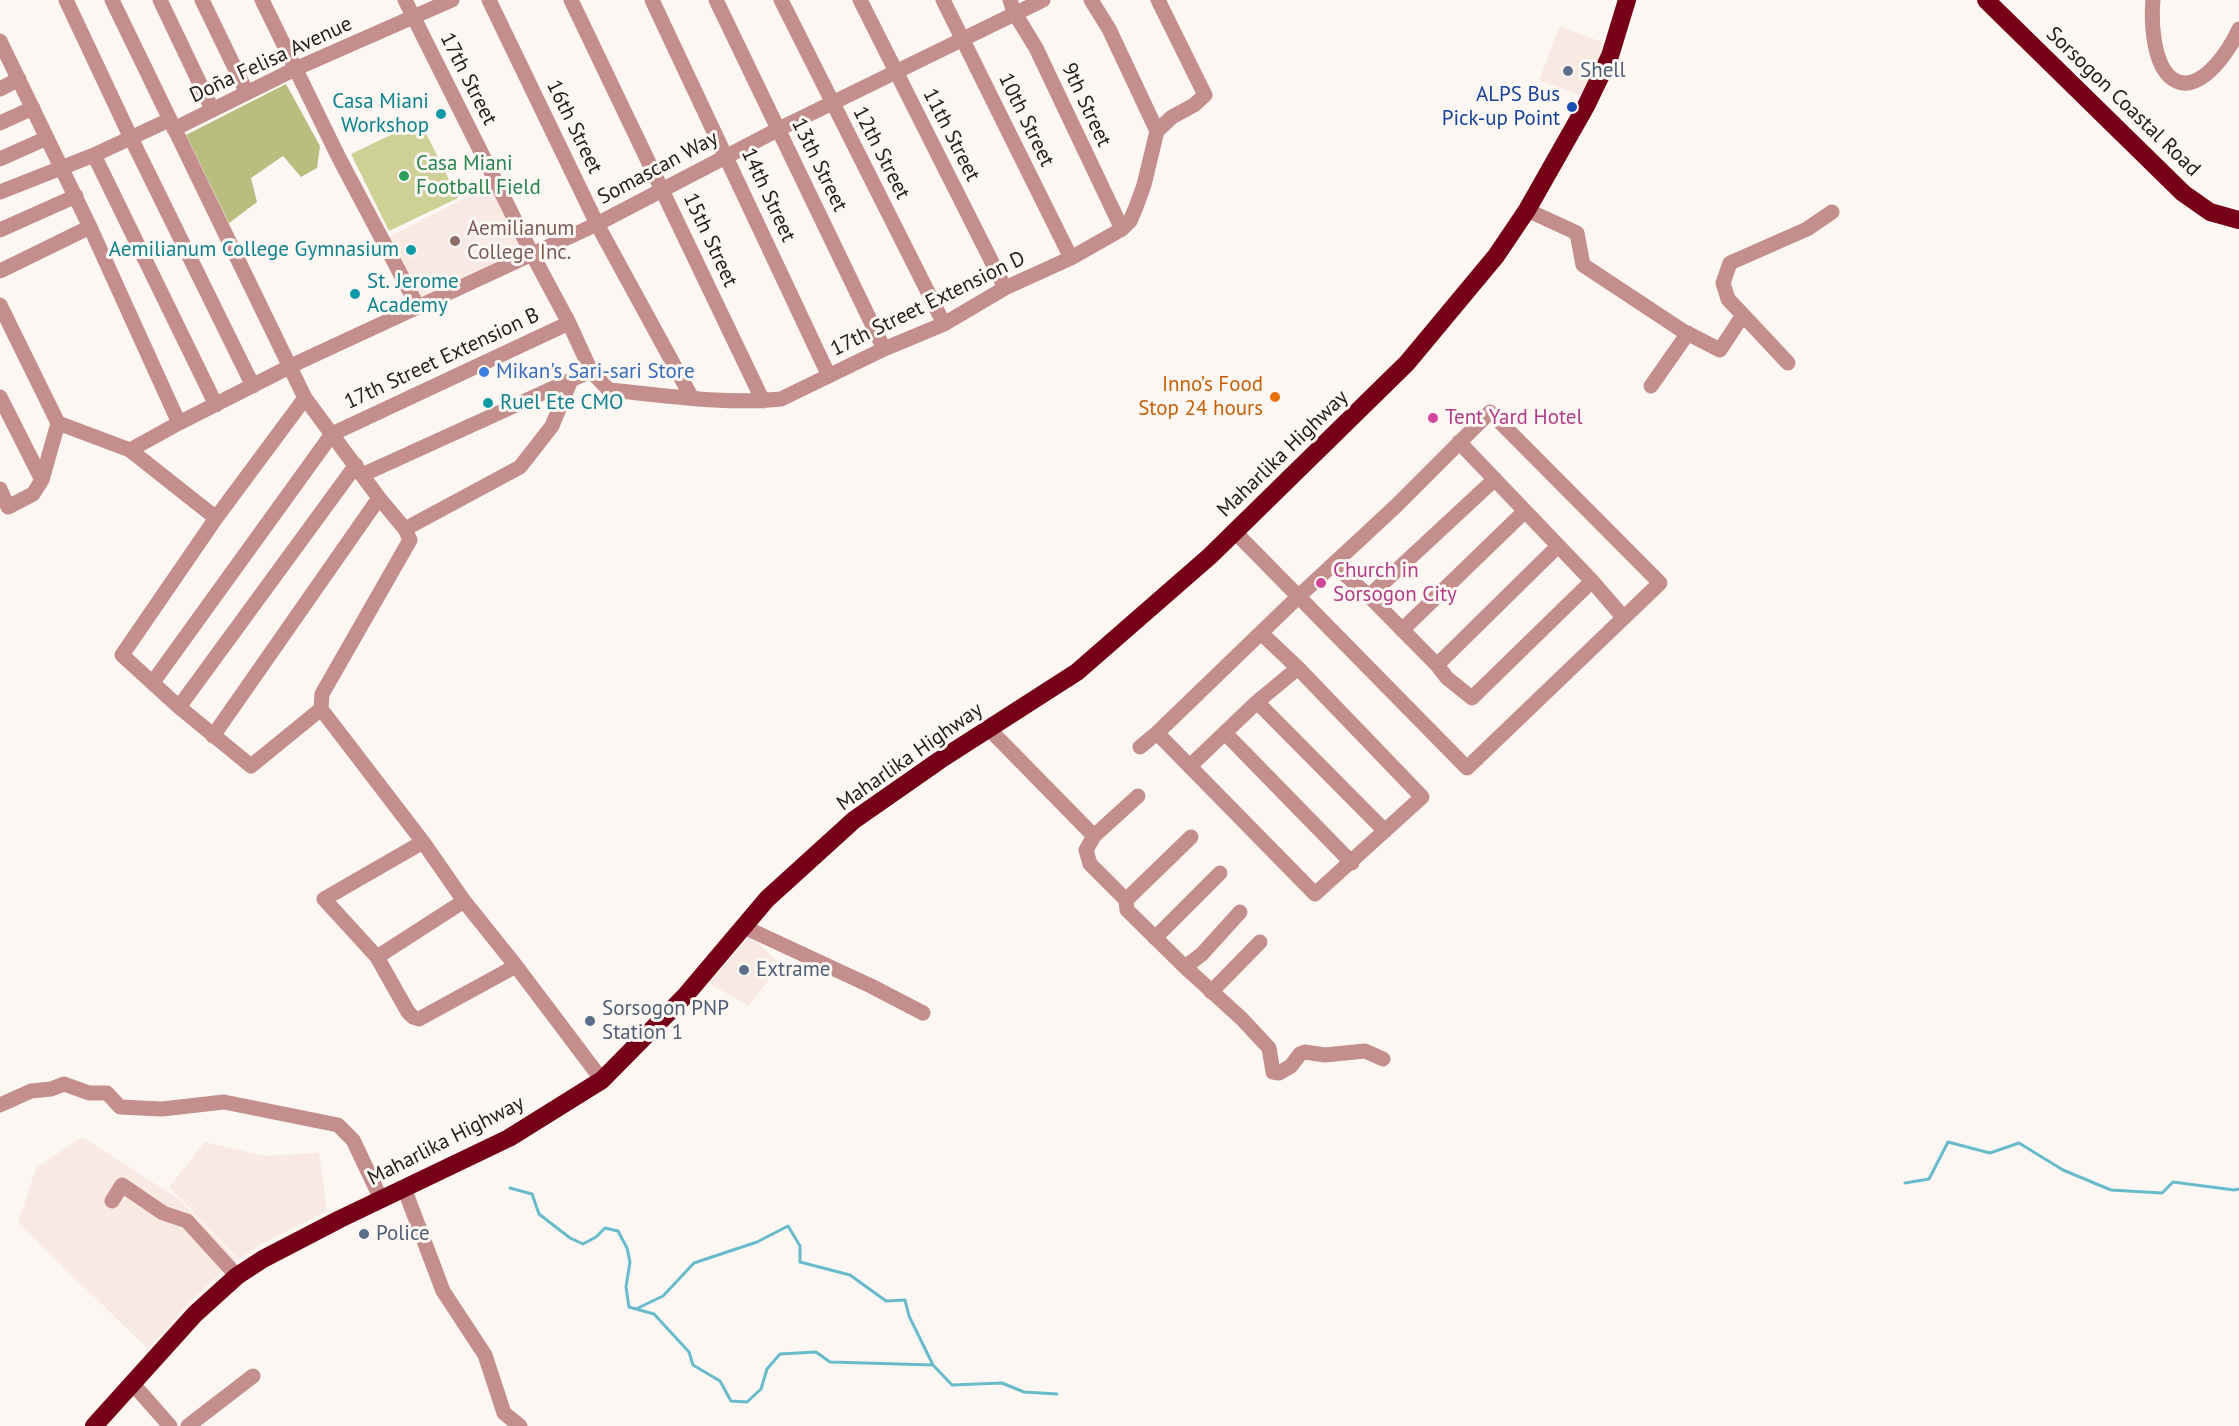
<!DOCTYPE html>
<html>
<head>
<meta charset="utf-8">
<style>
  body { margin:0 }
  canvas { display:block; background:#fdf7f4 }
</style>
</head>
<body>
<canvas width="2239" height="1426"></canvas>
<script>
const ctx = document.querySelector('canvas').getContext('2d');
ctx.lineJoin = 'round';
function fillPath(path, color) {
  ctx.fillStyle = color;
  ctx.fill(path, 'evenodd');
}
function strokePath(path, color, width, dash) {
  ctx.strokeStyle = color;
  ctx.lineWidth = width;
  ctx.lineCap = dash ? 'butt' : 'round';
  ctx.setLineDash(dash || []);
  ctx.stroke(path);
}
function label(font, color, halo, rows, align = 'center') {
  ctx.font = font + ' "PT Sans",sans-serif';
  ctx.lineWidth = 6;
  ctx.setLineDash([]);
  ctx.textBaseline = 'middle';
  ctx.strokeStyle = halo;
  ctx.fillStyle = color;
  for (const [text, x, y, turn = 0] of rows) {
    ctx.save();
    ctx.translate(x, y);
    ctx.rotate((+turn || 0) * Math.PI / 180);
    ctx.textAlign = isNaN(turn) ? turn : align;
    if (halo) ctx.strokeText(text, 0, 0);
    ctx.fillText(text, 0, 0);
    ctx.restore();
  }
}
fillPath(new Path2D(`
  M 1560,26 L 1607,44 L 1586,98 L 1539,80 Z
  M 492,184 L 523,243 L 520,253 L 419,299 L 387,238 Z
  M 750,936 L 781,965 L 748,1006 L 709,983 Z
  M 82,1137 L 179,1199 L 238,1261 L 223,1271 L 188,1304 L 148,1349 L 18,1223 L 36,1168 Z
  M 205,1142 L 264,1156 L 319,1153 L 327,1211 L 260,1245 L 239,1260 L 169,1187 Z`), '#f8eae3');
fillPath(new Path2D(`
  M 420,121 L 458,198 L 389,231 L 351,154 Z`), '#cdd196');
fillPath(new Path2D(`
  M 286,84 L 320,146 L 317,168 L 301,177 L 283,156 L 251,178 L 257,202 L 229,223 L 186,135 Z`), '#b9bd7e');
strokePath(new Path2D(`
  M 1905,1183 L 1929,1179 L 1948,1142 L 1990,1153 L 2019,1143 L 2063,1170 L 2111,1190 L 2162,1193 L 2173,1182 L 2234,1190 L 2239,1189
  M 510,1188 L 532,1194 L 539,1214 L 570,1238 L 583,1244 L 596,1237 L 605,1228 L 618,1231 L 627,1248 L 630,1262 L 626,1287 L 629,1307 L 654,1314 L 689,1352 L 693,1365 L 720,1381 L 731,1401 L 747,1402 L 761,1389 L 767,1369 L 780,1354 L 816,1352 L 830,1362 L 933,1365 L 952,1385 L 1002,1383 L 1024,1392 L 1057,1394
  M 638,1308 L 663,1296 L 694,1263 L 757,1242 L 788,1226 L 800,1246 L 800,1262 L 850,1275 L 886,1301 L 905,1300 L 909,1316 L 933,1365`), '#68bbcb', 3);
strokePath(new Path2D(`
  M 66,0 L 131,138 L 253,386
  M 112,0 L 305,398 L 379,498 L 405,529 L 410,540 L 322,694 L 321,709 L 423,842 L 464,901 L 516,966 L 602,1080
  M 160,0 L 212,109
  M 202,0 L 247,93
  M 262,0 L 339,158 L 418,307
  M 405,0 L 532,254 L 569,323 L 591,371 L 609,390 C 665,395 724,405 781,399 L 884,349 L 944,324 L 1005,288 L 1071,258 L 1122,229 L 1130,221 L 1136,207 L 1144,185 L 1157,131 L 1172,117 L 1194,105 L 1205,95 L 1158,0
  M 489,0 L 597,224 L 692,398
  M 571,0 L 763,401
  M 652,0 L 829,376
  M 716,0 L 884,349
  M 781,0 L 944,324
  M 860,0 L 1005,288
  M 943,0 L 1071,258
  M 1010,0 L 1014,12 L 1036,48 L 1122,229
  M 1091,0 L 1109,29 L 1157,131
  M 2153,0 C 2151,21 2153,60 2169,76 C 2196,102 2230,50 2239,29
  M 0,41 L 90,227 L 179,423
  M 0,89 L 19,79
  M 0,123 L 33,108
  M 174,129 L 295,69 L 452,0
  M 94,155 L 216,405
  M 0,159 L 47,138
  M 0,192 L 94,155 L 169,120
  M 1527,210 L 1577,233 L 1583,265 L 1683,331 L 1720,350 L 1743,315
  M 0,230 L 76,196
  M 0,271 L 90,227
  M 0,305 L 58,423 L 130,450 L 179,423 L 295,364 L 597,224 L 779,129 L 1043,0
  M 1788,363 L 1728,299 L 1723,283 L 1730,263 L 1807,229 L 1832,212
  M 1651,386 L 1688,333
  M 0,397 L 42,480 L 58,423
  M 305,398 L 216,518 L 122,655 L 179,707 L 251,766 L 321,709
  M 1459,442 L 1592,581 L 1472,698 L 1447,678 L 1437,665 L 1558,546
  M 130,450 L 216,518
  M 362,475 L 571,380
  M 0,489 L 8,507 L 33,494 L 42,480
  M 405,529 L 520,467 L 552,426 L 571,380 L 591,371
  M 1334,565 L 1369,596 L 1437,665
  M 1592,581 L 1623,617
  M 1369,596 L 1495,479
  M 1402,630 L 1525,511
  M 153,682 L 332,434 L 569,323
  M 1257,702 L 1385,831
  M 179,707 L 356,465
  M 989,729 L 1094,836
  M 1157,733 L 1315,894 L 1422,797 L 1298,668 L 1261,633
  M 1225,733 L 1352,863
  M 213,736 L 379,498
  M 1140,747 L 1157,733 L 1299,596 L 1396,506 L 1490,412 L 1660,583 L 1467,768 L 1235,532
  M 1190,766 L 1257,702 L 1298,668
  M 1138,796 L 1094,836 L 1086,850 L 1090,864 L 1126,900 L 1191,837
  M 423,842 L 324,899 L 377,957 L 464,901
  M 1126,900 L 1127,910 L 1185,967 L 1202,954 L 1240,912
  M 744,927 L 871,986 L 923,1013
  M 1155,938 L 1220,873
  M 377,957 L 408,1012 L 413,1017 L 419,1019 L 516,966
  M 1185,967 L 1242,1019 L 1269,1048 L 1273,1072 L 1279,1073 L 1291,1066 L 1300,1054 L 1305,1052 L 1325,1055 L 1365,1051 L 1383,1059
  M 1211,992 L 1260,942
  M 0,1105 L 31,1091 L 51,1089 L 64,1084 L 89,1093 L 107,1093 L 120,1107 L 162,1109 L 224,1102 L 338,1125 L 353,1140 L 381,1199
  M 404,1188 L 443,1291 L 485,1355 L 504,1413 L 520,1426
  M 112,1201 L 122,1185 L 163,1213 L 187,1221 L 237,1276
  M 133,1384 L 170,1426
  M 188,1426 L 253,1376`), '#c38e8c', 15);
strokePath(new Path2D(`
  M 1986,0 L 2183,193 L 2210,212 L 2239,220
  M 94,1426 L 195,1314 L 237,1276 L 263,1259 L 340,1219 L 509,1138 L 602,1080 L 685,996 L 767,899 L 854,820 L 940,760 L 1077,672 L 1210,556 L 1407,363 L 1496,256 L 1527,210 L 1586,106 L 1610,56 L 1627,0`), '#750017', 18);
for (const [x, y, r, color] of [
  [1568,71,6,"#5c6f8a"],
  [1572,107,6,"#1a4fb4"],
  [441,114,6,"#0f9aa8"],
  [404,176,6,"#2e9e5b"],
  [455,241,6,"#8d6e63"],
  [411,250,6,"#0f9aa8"],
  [355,294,6,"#0f9aa8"],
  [484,372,6,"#3f7fe0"],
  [1275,397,6,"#e8710a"],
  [488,403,6,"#0f9aa8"],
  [1433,418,6,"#d1479c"],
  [1321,583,6,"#d1479c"],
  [744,970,6,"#5c6f8a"],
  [590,1021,6,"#5c6f8a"],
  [364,1234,6,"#5c6f8a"]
]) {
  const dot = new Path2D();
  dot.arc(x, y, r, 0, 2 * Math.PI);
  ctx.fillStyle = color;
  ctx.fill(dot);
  strokePath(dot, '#fdf7f4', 2);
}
label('21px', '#25201d', '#fdf7f4', [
  ["Doña Felisa Avenue",271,60,-25],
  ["17th Street",468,79,63],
  ["Sorsogon Coastal Road",2123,102,44],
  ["9th Street",1086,105,65],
  ["10th Street",1026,120,64],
  ["16th Street",574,127,64],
  ["11th Street",951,135,63],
  ["12th Street",881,153,63],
  ["13th Street",819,165,64],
  ["Somascan Way",658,168,-28],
  ["14th Street",768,195,65],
  ["15th Street",710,240,65],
  ["17th Street Extension D",928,304,-26],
  ["17th Street Extension B",442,359,-25],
  ["Maharlika Highway",1283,454,-44],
  ["Maharlika Highway",910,757,-35],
  ["Maharlika Highway",446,1141,-27]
]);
label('21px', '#4e5e75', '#fdf7f4', [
  ["Shell",1580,71],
  ["Extrame",756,970],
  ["Sorsogon PNP",602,1009],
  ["Station 1",602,1033],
  ["Police",376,1234]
], 'left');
label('21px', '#164399', '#fdf7f4', [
  ["ALPS Bus",1560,95],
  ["Pick-up Point",1560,119]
], 'right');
label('21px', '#0d838f', '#fdf7f4', [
  ["Casa Miani",429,102],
  ["Workshop",429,126],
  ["Aemilianum College Gymnasium",399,250],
  ["St. Jerome",367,282,"left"],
  ["Academy",367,306,"left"],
  ["Ruel Ete CMO",500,403,"left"]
], 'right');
label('21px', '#27864d', '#fdf7f4', [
  ["Casa Miani",416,164],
  ["Football Field",416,188]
], 'left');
label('21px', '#785e54', '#fdf7f4', [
  ["Aemilianum",467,229],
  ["College Inc.",467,253]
], 'left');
label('21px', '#366cbe', '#fdf7f4', [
  ["Mikan's Sari-sari Store",496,372]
], 'left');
label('21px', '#c56008', '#fdf7f4', [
  ["Inno’s Food",1263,385],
  ["Stop 24 hours",1263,409]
], 'right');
label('21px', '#b23c85', '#fdf7f4', [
  ["Tent Yard Hotel",1445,418],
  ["Church in",1333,571],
  ["Sorsogon City",1333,595]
], 'left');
</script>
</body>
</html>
